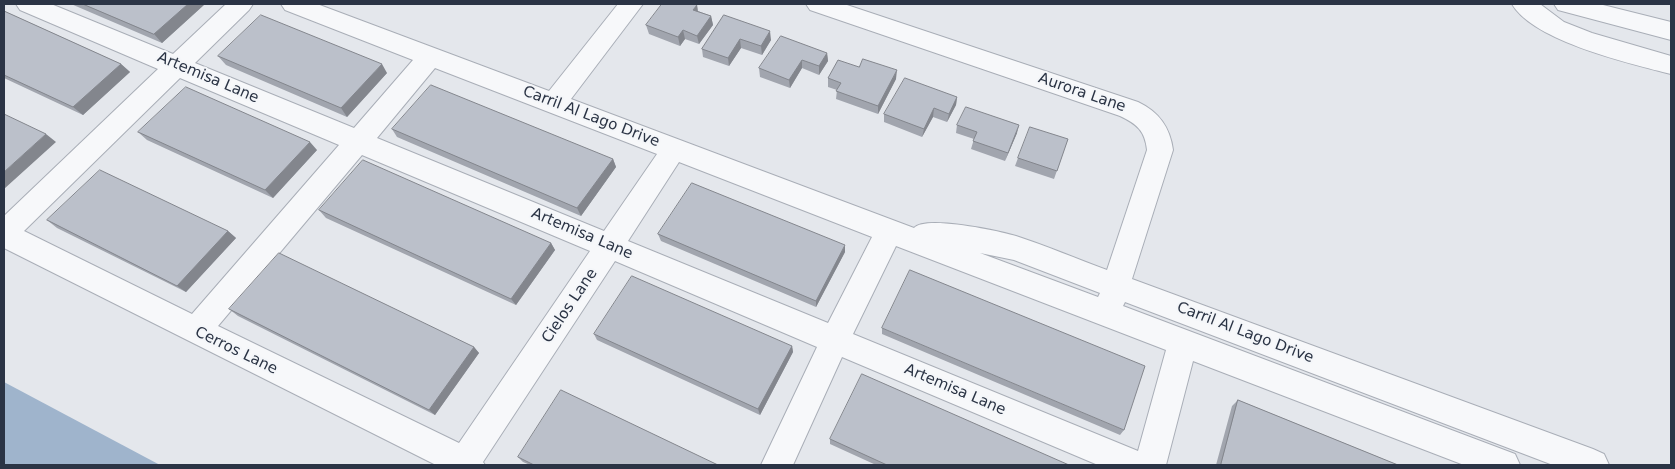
<!DOCTYPE html>
<html>
<head>
<meta charset="utf-8">
<style>
  body { margin:0 }
  #map { position:relative; width:1675px; height:469px; overflow:hidden; background:#e4e7ec; font-family:"DejaVu Sans",sans-serif }
  canvas { display:block }
  .frame { position:absolute; inset:0; border:5px solid #2b3445; pointer-events:none }
</style>
</head>
<body>
<div id="map">
<canvas width="1675" height="469"></canvas>
<div class="frame"></div>
</div>
<script>
const ctx = document.querySelector('canvas').getContext('2d');
ctx.lineJoin = 'round';
function fillPath(path, color) {
  ctx.fillStyle = color;
  ctx.fill(path, 'evenodd');
}
function strokePath(path, color, width, dash) {
  ctx.strokeStyle = color;
  ctx.lineWidth = width;
  ctx.lineCap = dash ? 'butt' : 'round';
  ctx.setLineDash(dash || []);
  ctx.stroke(path);
}
function label(font, color, halo, rows, align = 'center') {
  ctx.font = font + ' "DejaVu Sans",sans-serif';
  ctx.lineWidth = 4;
  ctx.setLineDash([]);
  ctx.textBaseline = 'middle';
  ctx.strokeStyle = halo;
  ctx.fillStyle = color;
  for (const [text, x, y, turn = 0] of rows) {
    ctx.save();
    ctx.translate(x, y);
    ctx.rotate((+turn || 0) * Math.PI / 180);
    ctx.textAlign = isNaN(turn) ? turn : align;
    if (halo) ctx.strokeText(text, 0, 0);
    ctx.fillText(text, 0, 0);
    ctx.restore();
  }
}
fillPath(new Path2D(`
  M 4,382 L 160,465 L 4,465 Z`), '#9fb4cc');
const street = new Path2D(`
  M 16,4 L 51,4 L 173,54 L 226,4 L 253,4 L 249,10 L 195,63 L 354,128 L 413,60 L 285,10 L 281,4 L 317,4 L 549,91 L 618,4 L 643,4 L 571,99 L 914,228 C 925,215 999,231 1016,236 C 1047,246 1077,259 1107,270 L 1147,150 C 1145,131 1137,124 1120,116 L 810,10 L 806,4 L 844,4 L 1138,102 C 1159,112 1170,127 1173,150 L 1132,279 L 1593,449 L 1604,454 L 1609,465 L 1553,465 L 1125,302 L 1123,306 L 1515,454 L 1520,465 L 1464,465 L 1193,361 L 1166,465 L 1098,465 L 842,357 L 793,465 L 761,465 L 817,347 L 615,261 L 483,462 L 485,465 L 436,465 L 4,248 L 4,216 L 158,69 L 20,10 ZM 435,68 L 657,154 L 604,231 L 377,138 ZM 180,78 L 339,145 L 192,314 L 24,231 ZM 362,155 L 590,251 L 459,443 L 218,326 ZM 679,162 L 872,237 L 828,323 L 628,241 ZM 896,246 L 1166,350 L 1138,451 L 853,334 ZM 980,253 L 1014,260 L 1100,293 L 1098,297 Z
  M 1512,4 L 1540,4 L 1564,22 L 1592,33 L 1671,56 L 1671,74 C 1631,64 1533,41 1512,4 Z
  M 1554,4 L 1599,4 L 1671,22 L 1671,40 L 1558,10 Z`);
strokePath(street, '#a9aeb7', 2);
fillPath(street, '#f7f8fa');
fillPath(new Path2D(`
  M 71,4 L 205,4 L 162,43 Z
  M 697,5 L 698,11 L 711,16 L 713,25 L 699,44 L 685,39 L 680,46 L 649,34 L 646,25 Z
  M 4,11 L 121,64 L 130,72 L 83,115 L 4,78 Z
  M 724,15 L 771,40 L 762,55 L 741,48 L 729,66 L 703,57 L 702,49 Z
  M 827,53 L 828,61 L 819,75 L 802,68 L 790,88 L 760,77 L 759,68 Z
  M 218,56 L 387,73 L 347,117 L 226,65 Z
  M 859,67 L 896,79 L 878,114 L 836,99 L 837,90 L 828,87 L 828,78 Z
  M 957,97 L 956,105 L 947,122 L 933,117 L 922,137 L 884,122 L 884,114 Z
  M 957,125 L 1017,133 L 1005,161 L 971,149 L 974,139 L 956,133 Z
  M 392,129 L 613,159 L 616,167 L 581,216 L 397,137 Z
  M 138,132 L 317,150 L 273,198 L 147,140 Z
  M 1068,139 L 1054,179 L 1015,166 L 1018,158 Z
  M 319,210 L 551,243 L 555,250 L 516,305 L 326,218 Z
  M 47,220 L 228,231 L 236,238 L 186,292 L 57,228 Z
  M 658,234 L 845,252 L 816,307 L 661,241 Z
  M 229,309 L 474,347 L 479,353 L 435,415 L 238,316 Z
  M 882,328 L 1124,430 L 1120,435 L 882,334 Z
  M 594,334 L 792,346 L 793,352 L 760,415 L 597,340 Z
  M 1238,400 L 1398,465 L 1216,465 L 1232,406 Z
  M 830,439 L 1069,465 L 876,465 L 830,444 Z
  M 518,457 L 718,465 L 530,465 L 523,462 Z`), '#a1a5ae');
fillPath(new Path2D(`
  M 188,4 L 205,4 L 162,43 L 154,34 Z
  M 697,5 L 698,14 L 693,10 Z
  M 711,16 L 713,25 L 699,44 L 697,36 Z
  M 683,30 L 685,39 L 680,46 L 678,37 Z
  M 770,31 L 771,40 L 762,55 L 761,46 Z
  M 740,39 L 741,48 L 729,66 L 728,58 Z
  M 827,53 L 828,61 L 819,75 L 819,66 Z
  M 802,60 L 802,68 L 790,88 L 789,80 Z
  M 121,64 L 130,72 L 83,115 L 73,107 Z
  M 382,64 L 387,73 L 347,117 L 341,108 Z
  M 897,70 L 896,79 L 878,114 L 878,106 Z
  M 957,97 L 956,105 L 947,122 L 949,114 Z
  M 934,108 L 933,117 L 922,137 L 924,129 Z
  M 1019,125 L 1017,133 L 1005,161 L 1008,153 Z
  M 46,134 L 56,142 L 4,189 L 4,172 Z
  M 310,142 L 317,150 L 273,198 L 265,190 Z
  M 613,159 L 616,167 L 581,216 L 577,208 Z
  M 228,231 L 236,238 L 186,292 L 177,286 Z
  M 551,243 L 555,250 L 516,305 L 511,299 Z
  M 845,245 L 845,252 L 816,307 L 816,301 Z
  M 792,346 L 793,352 L 760,415 L 758,409 Z
  M 474,347 L 479,353 L 435,415 L 429,410 Z`), '#83868d');
const building = new Path2D(`
  M 83,4 L 188,4 L 154,34 Z
  M 662,4 L 693,4 L 697,5 L 693,10 L 711,16 L 697,36 L 683,30 L 678,37 L 646,25 Z
  M 4,11 L 121,64 L 73,107 L 4,75 Z
  M 261,15 L 382,64 L 341,108 L 218,56 Z
  M 724,15 L 770,31 L 761,46 L 740,39 L 728,58 L 702,49 Z
  M 781,36 L 827,53 L 819,66 L 802,60 L 789,80 L 759,68 Z
  M 863,59 L 897,70 L 878,106 L 836,91 L 841,83 L 828,78 L 838,60 L 859,67 Z
  M 905,78 L 957,97 L 949,114 L 934,108 L 924,129 L 884,114 Z
  M 431,85 L 613,159 L 577,208 L 392,129 Z
  M 186,87 L 310,142 L 265,190 L 138,132 Z
  M 966,107 L 1019,125 L 1008,153 L 973,141 L 977,132 L 957,125 Z
  M 4,114 L 46,134 L 4,172 Z
  M 1030,127 L 1068,139 L 1057,171 L 1018,158 Z
  M 363,160 L 551,243 L 511,299 L 319,210 Z
  M 100,170 L 228,231 L 177,286 L 47,220 Z
  M 692,183 L 845,245 L 816,301 L 658,234 Z
  M 279,253 L 474,347 L 429,410 L 229,309 Z
  M 910,270 L 1145,366 L 1124,430 L 882,328 Z
  M 632,276 L 792,346 L 758,409 L 594,334 Z
  M 862,374 L 1069,465 L 887,465 L 830,439 Z
  M 561,390 L 718,465 L 534,465 L 518,457 Z
  M 1238,400 L 1398,465 L 1221,465 Z`);
fillPath(building, '#bbc0ca');
strokePath(building, '#83868d', 1);
label('15px', '#2b3445', '#f4f6f9', [
  ["Artemisa Lane",208,78,23],
  ["Aurora Lane",1082,93,19],
  ["Carril Al Lago Drive",591,117,21],
  ["Artemisa Lane",582,234,23],
  ["Cielos Lane",570,306,-56],
  ["Carril Al Lago Drive",1245,333,21],
  ["Cerros Lane",236,351,26],
  ["Artemisa Lane",955,390,23]
]);
</script>
</body>
</html>
